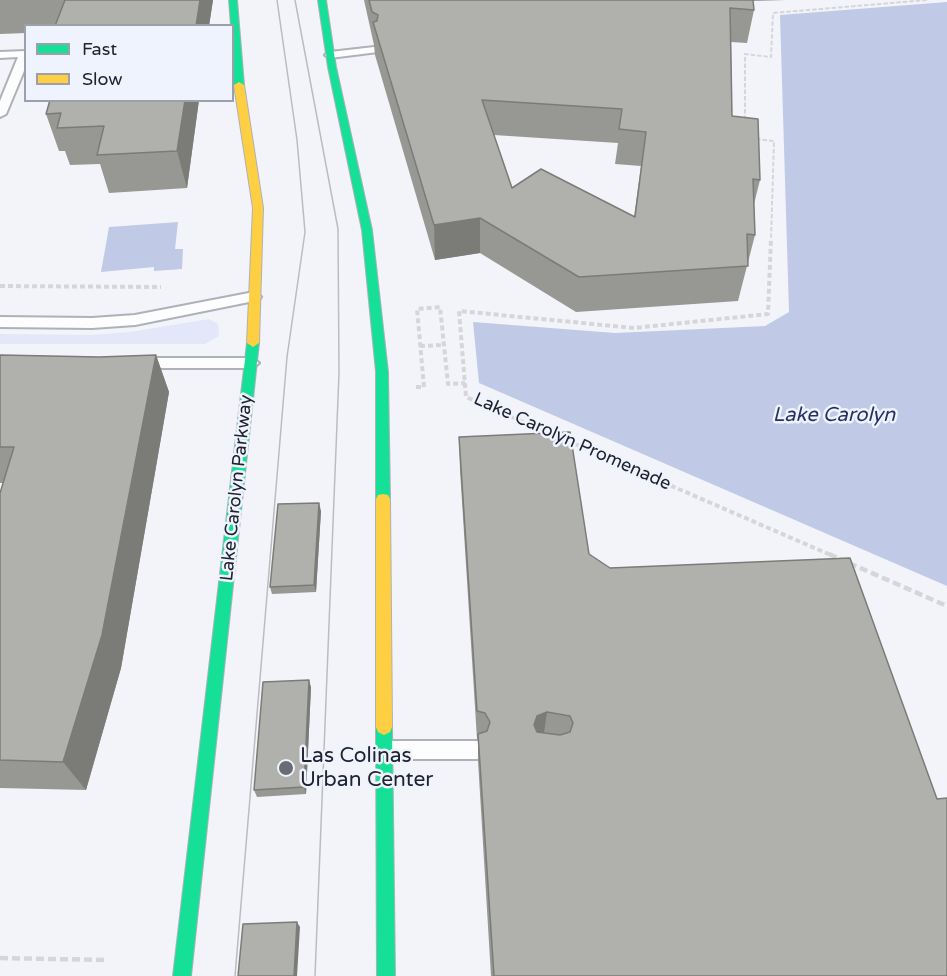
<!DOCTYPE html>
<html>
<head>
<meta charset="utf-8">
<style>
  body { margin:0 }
  #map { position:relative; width:947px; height:976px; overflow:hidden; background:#f2f4fa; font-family:"Varela Round",sans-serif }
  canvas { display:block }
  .legend { position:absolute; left:24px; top:24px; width:210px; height:78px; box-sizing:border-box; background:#eff3fe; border:2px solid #9ca0ab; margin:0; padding:8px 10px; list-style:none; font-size:18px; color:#20232e }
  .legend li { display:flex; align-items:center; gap:12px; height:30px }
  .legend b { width:30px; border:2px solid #9ca0ab }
</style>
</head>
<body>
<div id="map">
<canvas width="947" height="976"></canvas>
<ul class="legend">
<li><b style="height:8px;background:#16e098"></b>Fast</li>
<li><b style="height:8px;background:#ffcf43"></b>Slow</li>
</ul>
</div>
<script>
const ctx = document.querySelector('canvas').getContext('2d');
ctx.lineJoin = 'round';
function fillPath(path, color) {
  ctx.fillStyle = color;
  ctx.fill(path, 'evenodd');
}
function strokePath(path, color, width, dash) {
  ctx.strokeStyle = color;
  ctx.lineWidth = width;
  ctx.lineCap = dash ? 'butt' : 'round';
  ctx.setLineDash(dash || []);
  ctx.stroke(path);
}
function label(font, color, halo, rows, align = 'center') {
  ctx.font = font + ' "Varela Round",sans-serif';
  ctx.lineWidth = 5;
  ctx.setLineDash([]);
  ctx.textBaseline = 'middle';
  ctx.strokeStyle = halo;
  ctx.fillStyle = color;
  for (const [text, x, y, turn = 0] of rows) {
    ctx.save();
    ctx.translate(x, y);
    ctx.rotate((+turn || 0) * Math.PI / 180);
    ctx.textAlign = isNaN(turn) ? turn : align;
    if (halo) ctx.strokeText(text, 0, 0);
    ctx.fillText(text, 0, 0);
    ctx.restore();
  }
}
fillPath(new Path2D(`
  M 209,319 L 218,324 L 219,336 L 205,344 L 0,344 L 0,334 L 90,335 L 130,332 Z`), '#e2e8f9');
fillPath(new Path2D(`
  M 947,2 L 947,586 L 479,383 L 473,322 L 615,333 L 765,326 L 789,312 L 780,15 Z
  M 178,222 L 175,249 L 183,249 L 182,269 L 154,271 L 154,267 L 101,272 L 109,227 Z`), '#c0cae6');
const lane = new Path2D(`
  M 374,47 L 378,48 L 378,52 L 330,58 L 325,55 L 330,52 Z
  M 26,51 L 26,66 L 6,114 L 0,117 L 0,101 L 18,57 L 0,58 L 0,52 Z
  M 254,292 L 261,297 L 259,300 L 135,325 L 92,328 L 0,327 L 0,317 L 92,318 L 135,315 Z
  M 139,358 L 252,358 L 259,363 L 252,368 L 139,368 L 132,363 Z
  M 385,741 L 477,741 L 484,743 L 487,750 L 484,757 L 477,759 L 385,759 L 378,757 L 375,750 L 378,743 Z`);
const fast = new Path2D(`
  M 229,0 L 237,0 L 244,85 L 239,88 L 234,85 L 232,26 L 231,26 Z
  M 318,0 L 326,0 L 336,67 L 372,230 L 388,372 L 390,499 L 388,503 L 378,503 L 376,499 L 376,372 L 362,230 L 328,67 Z
  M 253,339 L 259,343 L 191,976 L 173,976 L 247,343 Z
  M 384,719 L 390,722 L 392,727 L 395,976 L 377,976 L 376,727 L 378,722 Z`);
const slow = new Path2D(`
  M 239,82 L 244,85 L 263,208 L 259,343 L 253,347 L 247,343 L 253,208 L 234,85 Z
  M 383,494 L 388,495 L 390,499 L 392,727 L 390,732 L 384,735 L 378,732 L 376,727 L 376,499 L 378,495 Z`);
strokePath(lane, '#afb1b9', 4);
strokePath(fast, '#afb1b9', 2);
strokePath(slow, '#afb1b9', 2);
strokePath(new Path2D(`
  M 745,120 L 745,54 L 771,57 L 773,13 L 927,0
  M 756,139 L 774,141 L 771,239`), '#d6d6d9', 2, [4.5, 2]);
strokePath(new Path2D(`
  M 0,286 L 161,287
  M 420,346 L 444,345
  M 416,387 L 424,387 L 417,309 L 440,307 L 448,384 L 465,383
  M 553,435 L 466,397 L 459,311 L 634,328 L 768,314 L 771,238
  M 568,441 L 833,556`), '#d6d6d9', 4, [5, 3]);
strokePath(new Path2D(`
  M 829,554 L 842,560
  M 849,563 L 947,606
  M 0,958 L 106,960`), '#d6d6d9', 4.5, [8, 4]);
fillPath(lane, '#fdfdfe');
fillPath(fast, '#16e098');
fillPath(slow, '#ffcf43');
strokePath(new Path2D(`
  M 295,0 L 338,229 L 339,373 L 315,976
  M 235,976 L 287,357 L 305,232 L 297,140 L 277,0`), '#bcbcbe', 1.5);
fillPath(new Path2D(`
  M 0,0 L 213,0 L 209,26 L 26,26 L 26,33 L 0,34 Z
  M 364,0 L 786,0 L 753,1 L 754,10 L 747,43 L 731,42 L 732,116 L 760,180 L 754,204 L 755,235 L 738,301 L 576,312 L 480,253 L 435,260 L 375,55 L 374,45 ZM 494,135 L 618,143 L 615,164 L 641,166 L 634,217 L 512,188 Z
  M 50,100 L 199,100 L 187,188 L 109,193 L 100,164 L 70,165 L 65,151 L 59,151 L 46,114 Z
  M 0,355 L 99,357 L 156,355 L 169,392 L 121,668 L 86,790 L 0,788 L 0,493 L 3,483 L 0,483 Z
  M 459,437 L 589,554 L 947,976 L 491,976 L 478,761 L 478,739 L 477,739 L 460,470 Z
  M 321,511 L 316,592 L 272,594 L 270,587 Z
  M 311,687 L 306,794 L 257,797 L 254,790 Z`), '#979794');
fillPath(new Path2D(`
  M 200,0 L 213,0 L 209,26 L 196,26 Z
  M 185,100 L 199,100 L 187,188 L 177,151 Z
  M 480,218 L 480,253 L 435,260 L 434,225 Z
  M 156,355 L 169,392 L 121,668 L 86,790 L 63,762 Z
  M 319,503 L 321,511 L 316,592 L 314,585 Z
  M 309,680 L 311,687 L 306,794 L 304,787 Z
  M 547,712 L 543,740 L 534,743 L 534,725 L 537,716 Z
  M 297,922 L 300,927 L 297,976 L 294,976 Z`), '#7b7b78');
const building = new Path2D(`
  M 65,0 L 200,0 L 196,26 L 55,26 Z
  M 369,0 L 753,0 L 754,10 L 730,8 L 732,116 L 758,119 L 760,180 L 753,179 L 755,235 L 747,234 L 748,266 L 579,277 L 480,218 L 434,225 L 373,22 L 377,21 L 378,15 L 372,12 ZM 482,100 L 622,109 L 619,129 L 646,132 L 635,217 L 541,169 L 512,188 Z
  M 50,100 L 185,100 L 177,151 L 97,155 L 104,126 L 57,128 L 61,113 L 46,114 Z
  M 0,355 L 99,357 L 156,355 L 102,635 L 63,762 L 0,760 L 0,493 L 14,447 L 0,447 Z
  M 570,432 L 589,554 L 610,568 L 850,558 L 937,799 L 947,798 L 947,976 L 494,976 L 478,734 L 487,731 L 490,722 L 485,713 L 477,711 L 459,437 ZM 547,712 L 570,716 L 573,723 L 570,732 L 560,735 L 537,732 L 534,725 L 537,716 Z
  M 319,503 L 314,585 L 270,587 L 278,504 Z
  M 309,680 L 304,787 L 254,790 L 263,682 Z
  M 297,922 L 294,976 L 238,976 L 243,924 Z`);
fillPath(building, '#b0b0ac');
strokePath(building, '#7b7b78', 1.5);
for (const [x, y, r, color] of [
  [286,768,8,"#6a6c75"]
]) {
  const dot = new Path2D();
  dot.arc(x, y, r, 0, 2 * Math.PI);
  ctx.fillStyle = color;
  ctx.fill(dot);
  strokePath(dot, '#eff3fe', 2);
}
label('18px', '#20232e', '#eff3fe', [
  ["Lake Carolyn Promenade",572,442,24],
  ["Lake Carolyn Parkway",237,488,-84]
]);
label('italic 20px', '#253262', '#eff3fe', [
  ["Lake Carolyn",834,416]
]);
label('21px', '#20232e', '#eff3fe', [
  ["Las Colinas",300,756],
  ["Urban Center",300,780]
], 'left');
</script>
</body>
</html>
